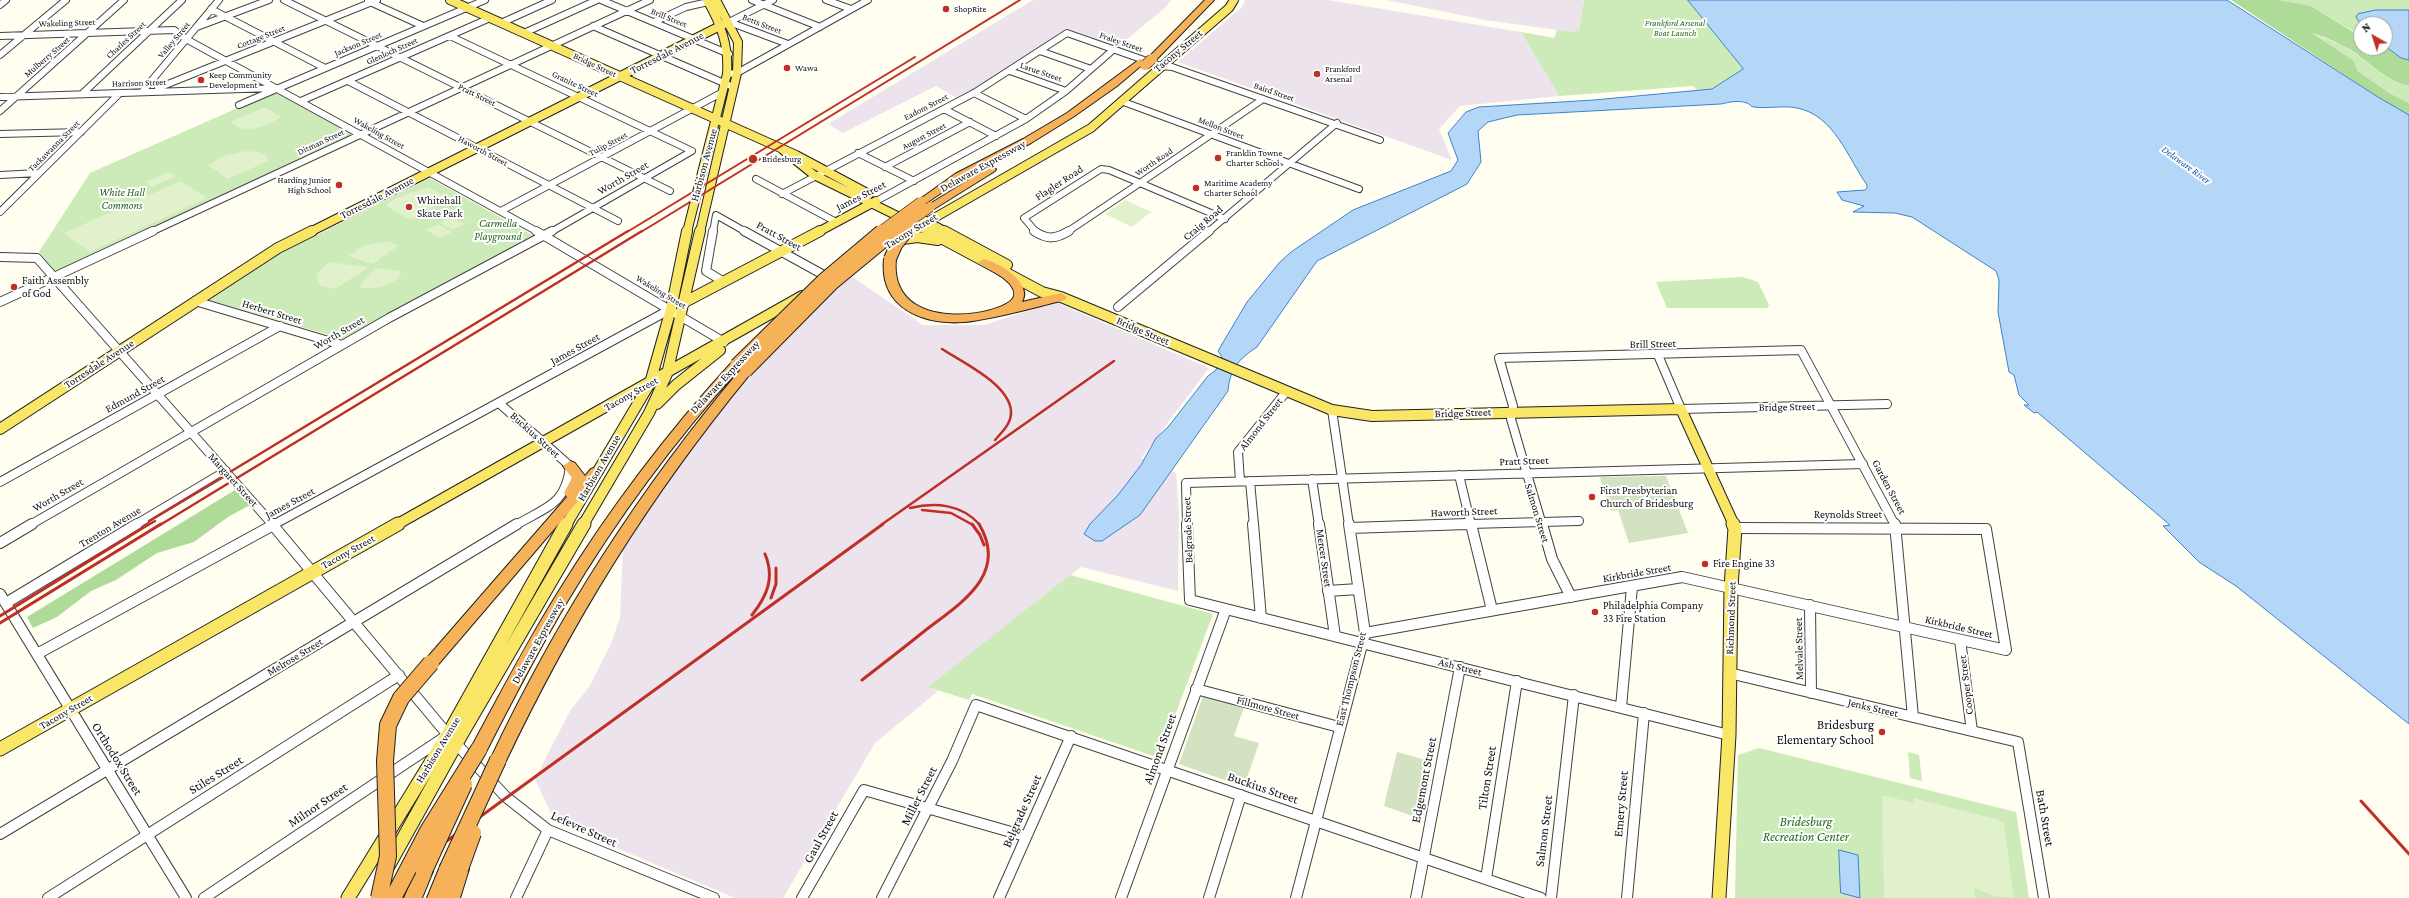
<!DOCTYPE html>
<html>
<head>
<meta charset="utf-8">
<style>
  body { margin:0 }
  #map { position:relative; width:2409px; height:898px; overflow:hidden; background:#fffef0; font-family:"Crimson Pro",serif }
  canvas { display:block }
  .north { position:absolute; left:2353px; top:16px; width:40px; height:40px; box-sizing:border-box; background:#fff; border:1px solid #9f9f9f; border-radius:50%; rotate:321deg; font-size:11px; font-weight:700; line-height:16px; text-align:center; color:#0f0f0f }
  .north::after { content:''; display:block; margin:auto; width:14px; height:18px; background:#c02f25; clip-path:polygon(50% 0,100% 100%,50% 72%,0 100%) }
</style>
</head>
<body>
<div id="map">
<canvas width="2409" height="898"></canvas>
<div class="north">N</div>
</div>
<script>
const ctx = document.querySelector('canvas').getContext('2d');
ctx.lineJoin = 'round';
function fillPath(path, color) {
  ctx.fillStyle = color;
  ctx.fill(path, 'evenodd');
}
function strokePath(path, color, width, dash) {
  ctx.strokeStyle = color;
  ctx.lineWidth = width;
  ctx.lineCap = dash ? 'butt' : 'round';
  ctx.setLineDash(dash || []);
  ctx.stroke(path);
}
function label(font, color, halo, rows, align = 'center') {
  ctx.font = font + ' "Crimson Pro",serif';
  ctx.lineWidth = 4;
  ctx.setLineDash([]);
  ctx.textBaseline = 'middle';
  ctx.strokeStyle = halo;
  ctx.fillStyle = color;
  for (const [text, x, y, turn = 0] of rows) {
    ctx.save();
    ctx.translate(x, y);
    ctx.rotate((+turn || 0) * Math.PI / 180);
    ctx.textAlign = isNaN(turn) ? turn : align;
    if (halo) ctx.strokeText(text, 0, 0);
    ctx.fillText(text, 0, 0);
    ctx.restore();
  }
}
fillPath(new Path2D(`
  M 1033,0 L 1171,0 L 1166,7 L 1126,40 L 1121,48 L 1067,28 L 959,99 L 936,86 L 843,133 L 828,124 Z
  M 1245,0 L 1328,0 L 1521,32 L 1559,96 L 1460,106 L 1439,129 L 1452,160 L 1178,62 L 1242,7 Z
  M 1387,0 L 1584,0 L 1579,30 L 1572,32 L 1485,20 Z
  M 851,276 L 923,325 L 984,325 L 1055,302 L 1209,368 L 1141,458 L 1176,473 L 1179,513 L 1178,591 L 1081,567 L 929,687 L 938,691 L 875,743 L 783,898 L 735,898 L 555,822 L 535,779 L 570,711 L 589,687 L 610,646 L 620,618 L 623,546 L 634,519 L 743,377 L 828,290 Z`), '#ede3ed');
fillPath(new Path2D(`
  M 1584,0 L 1688,0 L 1743,69 L 1712,89 L 1698,91 L 1693,86 L 1559,96 L 1521,32 L 1554,38 L 1557,30 L 1572,32 L 1579,30 Z
  M 2279,0 L 2409,0 L 2409,10 L 2376,10 L 2362,13 L 2358,22 L 2360,25 L 2354,32 L 2311,6 Z
  M 2311,32 C 2324,38 2337,42 2348,49 C 2369,61 2384,81 2409,86 L 2409,103 L 2389,93 L 2358,71 L 2353,60 Z
  M 274,92 L 354,134 L 56,272 L 39,252 L 90,173 Z
  M 428,179 L 431,179 L 534,236 L 343,339 L 209,300 L 281,253 Z
  M 1743,277 L 1758,282 L 1769,305 L 1767,308 L 1667,308 L 1656,282 Z
  M 1070,575 L 1213,614 L 1159,758 L 972,694 L 969,700 L 928,687 Z
  M 1759,748 L 2016,812 L 2029,898 L 1735,898 L 1738,755 Z
  M 1908,752 L 1919,755 L 1922,781 L 1910,778 Z`), '#cdeab9');
fillPath(new Path2D(`
  M 2231,0 L 2279,0 L 2311,6 L 2353,32 L 2361,25 L 2361,48 L 2385,48 L 2385,46 L 2398,56 L 2409,60 L 2409,86 C 2385,81 2369,61 2349,49 C 2338,43 2324,36 2312,33 L 2353,60 L 2358,71 L 2389,93 L 2409,103 L 2409,115 L 2378,97 Z
  M 235,490 L 250,505 L 228,517 L 194,542 L 157,553 L 116,580 L 91,591 L 57,617 L 33,628 L 27,617 Z`), '#afdb99');
fillPath(new Path2D(`
  M 1666,476 L 1688,533 L 1629,543 L 1618,510 L 1611,511 L 1600,477 Z
  M 1203,696 L 1244,707 L 1234,736 L 1259,743 L 1244,787 L 1179,764 Z
  M 1397,752 L 1433,762 L 1421,819 L 1384,806 Z`), '#d3e2c1');
fillPath(new Path2D(`
  M 265,107 L 281,117 C 270,125 244,136 232,123 L 232,121 Z
  M 246,151 L 259,152 L 267,156 L 268,161 L 228,179 L 208,165 L 224,156 Z
  M 169,172 L 176,176 L 152,187 L 145,182 Z
  M 181,181 L 207,198 L 90,252 L 64,233 Z
  M 136,186 L 142,191 L 116,201 L 111,196 Z
  M 428,187 L 447,198 L 413,219 L 409,219 L 386,206 C 391,198 418,191 428,187 Z
  M 1125,200 L 1151,212 L 1132,227 L 1105,214 Z
  M 451,217 L 465,224 L 453,230 L 440,223 Z
  M 438,224 L 452,232 L 440,238 L 426,230 Z
  M 382,242 L 390,242 L 398,246 L 374,263 L 371,264 L 348,256 L 363,246 Z
  M 329,262 L 366,267 L 366,269 L 335,289 L 320,286 L 316,278 L 318,272 Z
  M 375,268 L 402,271 C 397,286 373,291 359,287 Z
  M 1882,795 L 1913,803 L 1914,798 L 1999,820 L 2004,824 L 2014,898 L 1994,896 L 1974,888 L 1975,898 L 1884,898 Z`), '#e0f1cb');
const water = new Path2D(`
  M 1688,0 L 2227,0 L 2378,97 L 2409,115 L 2409,724 L 2236,586 L 2199,562 L 2163,526 L 2170,525 L 2037,412 L 2034,413 L 2024,405 L 2029,405 L 2019,395 L 2014,375 L 2009,372 L 1998,312 L 1999,280 L 1996,271 L 1912,217 L 1895,213 L 1853,212 L 1864,206 L 1842,200 L 1837,192 L 1865,190 L 1867,188 L 1867,185 C 1848,158 1834,115 1797,108 C 1783,105 1769,109 1754,107 C 1751,107 1750,104 1747,103 C 1738,100 1730,102 1721,104 L 1517,115 L 1488,122 L 1478,131 L 1481,162 L 1467,184 L 1317,261 L 1257,347 C 1239,359 1230,368 1228,391 L 1140,515 L 1102,541 L 1095,541 L 1084,534 L 1090,524 L 1118,495 L 1141,465 L 1156,438 L 1168,427 L 1208,376 L 1216,370 L 1222,357 L 1218,351 L 1247,302 L 1279,263 L 1291,252 L 1353,210 L 1451,171 L 1458,160 L 1448,133 L 1466,112 L 1479,107 L 1594,100 L 1712,89 L 1743,69 Z
  M 2376,10 L 2409,10 L 2409,60 L 2401,58 L 2385,46 L 2385,24 L 2361,25 L 2356,17 L 2358,14 Z
  M 1839,850 L 1858,855 L 1860,898 L 1841,893 Z`);
fillPath(water, '#b5d7f7');
strokePath(water, '#3b83ce', 1);
const minorFar2 = new Path2D(`
  M 284,0 L 670,191
  M 601,0 L 729,54
  M 752,0 L 820,27
  M 826,0 L 851,9
  M 368,1 L 423,26
  M 0,5 L 6,0
  M 211,9 L 325,68
  M 654,22 L 686,7 L 708,2
  M 729,22 L 788,44
  M 729,22 L 773,0
  M 501,23 L 552,0
  M 593,26 L 733,87
  M 197,27 L 269,0
  M 524,33 L 597,0
  M 0,36 L 174,30 L 186,39 L 538,232
  M 450,36 L 692,151 L 551,232
  M 1040,51 L 1091,69
  M 0,55 L 66,0
  M 1010,71 L 1066,91
  M 727,74 L 737,73 L 868,0
  M 348,81 L 618,221
  M 158,88 L 377,0
  M 142,92 L 219,0
  M 974,93 L 1026,119
  M 82,94 L 182,0
  M 0,97 L 273,88
  M 301,101 L 490,18
  M 1121,101 L 1359,189
  M 239,105 L 485,0
  M 944,109 L 996,136
  M 0,111 L 124,0
  M 0,134 L 81,132
  M 858,153 L 914,181
  M 885,167 L 970,122
  M 0,175 L 39,173
  M 756,179 L 836,222
  M 1140,183 L 1225,219
  M 1140,183 L 1263,99
  M 782,194 L 974,93 L 1067,33 L 1161,66 L 1172,67 L 1380,140
  M 880,199 L 1026,119 L 1066,91 L 1114,49
  M 501,211 L 723,92
  M 0,212 L 120,93
  M 151,232 L 650,0
  M 713,232 L 716,215 L 746,232
  M 1036,232 L 1024,218 L 1101,169 L 1109,170 L 1140,183
  M 1067,232 L 1140,183
  M 1208,232 L 1337,123`);
const minorFar1 = new Path2D(`
  M 536,231 L 724,342
  M 713,231 L 706,271 L 724,282
  M 744,231 L 831,279
  M 1034,231 C 1047,240 1056,239 1069,231
  M 0,257 L 37,258 L 273,525
  M 195,301 L 342,345
  M 0,302 L 153,231
  M 1118,307 L 1209,231
  M 1658,355 L 1681,409 L 1887,404
  M 500,404 L 570,466 C 566,505 546,507 516,525
  M 1332,410 L 1349,525
  M 1459,475 L 1471,525
  M 1312,479 L 1319,525
  M 1240,481 L 1238,452 L 1286,392
  M 1250,481 L 1254,525
  M 0,482 L 280,326
  M 30,525 L 389,318 L 552,231
  M 135,525 L 226,471
  M 273,525 L 671,309
  M 1187,525 L 1186,483 L 1863,464
  M 1434,525 L 1579,521
  M 1542,525 L 1511,419 L 1513,406 L 1499,358 L 1801,350 L 1895,525`);
const minor = new Path2D(`
  M 272,524 L 448,735 L 506,797 L 548,830 L 714,898
  M 1187,524 L 1190,600 L 1729,735
  M 1253,524 L 1261,618
  M 1319,524 L 1335,636
  M 1471,524 L 1492,610
  M 1542,524 L 1552,559 L 1571,597
  M 1895,524 L 1913,717
  M 1350,528 L 1467,524
  M 0,543 L 32,524
  M 1328,591 L 1358,589
  M 0,594 L 186,898
  M 6,603 L 137,524
  M 1810,605 L 1811,693
  M 1365,633 L 1682,577 L 2006,650 L 1986,529 L 1735,528
  M 1960,640 L 1972,731
  M 37,654 L 275,524
  M 1729,673 L 2018,742 L 2044,898
  M 1196,689 L 1339,727
  M 1621,707 L 1632,587
  M 0,834 L 517,524
  M 1486,879 L 1517,681
  M 48,898 L 399,675
  M 204,898 L 445,737
  M 516,898 L 548,830
  M 802,898 L 864,790 L 1025,836
  M 882,898 L 952,761 L 976,705 L 1541,898
  M 999,898 L 1071,736
  M 1121,898 L 1226,609
  M 1209,898 L 1241,795
  M 1296,898 L 1365,633 L 1349,524
  M 1416,898 L 1460,667
  M 1551,898 L 1574,695
  M 1627,898 L 1644,713`);
const majorFar2 = new Path2D(`
  M 450,0 L 796,155 L 869,194
  M 783,150 L 814,175 L 930,232
  M 922,219 L 946,232
  M 915,229 L 1091,128 L 1229,8 L 1234,0
  M 310,232 L 726,23
  M 687,232 L 727,74 C 729,46 721,24 707,0
  M 700,232 L 737,73 L 738,42 L 716,0
  M 818,232 L 876,201`);
const majorFar1 = new Path2D(`
  M 928,231 L 1042,292 L 1061,297 L 1332,410 L 1372,416 L 1681,409 L 1734,525
  M 944,231 L 1007,265
  M 896,240 L 917,237 L 938,240
  M 681,304 L 820,231
  M 657,404 L 676,385 L 720,350
  M 0,429 L 278,248 L 312,231
  M 396,525 L 802,296
  M 566,525 L 650,383 L 671,309 L 687,231
  M 583,525 L 649,413 L 667,374 L 700,231`);
const major = new Path2D(`
  M 0,749 L 398,524
  M 388,866 L 462,733 L 584,524
  M 348,898 L 448,735 L 566,524
  M 1719,898 L 1729,735 L 1731,588 L 1735,528 L 1733,524`);
const highway = new Path2D(`
  M 1205,0 L 1214,0 L 1155,61 L 1149,61 L 1149,57 Z
  M 1140,59 L 1145,62 L 1143,64 L 1117,86 L 1073,117 L 1031,143 L 963,178 L 925,204 L 917,204 L 916,202 L 955,174 L 1023,139 L 1067,113 Z
  M 991,166 L 996,169 L 995,171 L 934,209 L 926,209 L 925,207 Z
  M 890,256 L 896,259 C 888,338 1010,315 1014,296 C 1017,282 990,270 980,264 L 978,262 L 984,259 C 1000,263 1033,283 1022,302 L 1061,293 L 1067,297 L 1065,300 C 1035,307 995,319 964,322 C 923,325 879,308 884,259 Z
  M 736,361 L 740,362 L 742,365 L 740,368 C 675,440 617,518 567,602 C 538,651 511,703 485,754 L 479,756 L 473,754 L 471,749 L 473,744 C 500,694 527,642 557,594 C 608,511 666,434 732,362 Z
  M 746,367 L 752,371 L 750,374 C 648,498 573,620 504,765 L 498,767 L 492,765 L 490,760 C 557,618 640,488 742,368 Z
  M 570,461 L 575,463 L 585,476 L 591,469 L 596,467 L 603,472 L 436,667 L 431,669 L 426,667 L 423,663 L 426,659 L 567,497 L 564,493 L 572,478 L 563,466 Z
  M 460,861 L 466,863 L 469,869 L 460,898 L 427,898 L 441,864 L 447,862 L 453,865 Z
  M 424,863 L 430,865 L 433,871 L 422,898 L 404,898 L 418,865 Z`);
strokePath(minorFar2, '#424242', 8);
strokePath(minorFar1, '#424242', 10);
strokePath(minor, '#424242', 12);
strokePath(majorFar2, '#202020', 10);
strokePath(majorFar1, '#202020', 12);
strokePath(major, '#202020', 15);
strokePath(highway, '#202020', 2);
strokePath(minorFar2, '#fff', 6);
strokePath(minorFar1, '#fff', 8);
strokePath(minor, '#fff', 10);
strokePath(majorFar2, '#f9e667', 8);
strokePath(majorFar1, '#f9e667', 10);
strokePath(major, '#f9e667', 13);
fillPath(highway, '#f5b259');
strokePath(new Path2D(`
  M 627,232 L 915,57
  M 641,232 L 1020,0`), '#c02f25', 2);
strokePath(new Path2D(`
  M 942,349 C 962,362 1009,384 1011,411 C 1012,423 1002,432 995,440
  M 910,508 C 935,502 962,504 980,525
  M 922,510 L 951,513 L 973,525
  M 149,521 L 628,231
  M 148,525 L 155,521
  M 160,525 L 642,231
  M 881,525 L 1114,361`), '#c02f25', 2.5);
strokePath(new Path2D(`
  M 972,524 L 980,535 L 984,545
  M 771,598 L 776,584 L 776,568
  M 752,615 C 767,596 775,578 765,554
  M 0,616 L 149,524
  M 0,623 L 161,524
  M 862,680 C 884,663 906,646 927,629 C 961,603 1009,574 979,524
  M 2361,801 L 2409,854
  M 387,898 L 433,851 L 883,524`), '#c02f25', 3);
const highwayBridgeFar2 = new Path2D(`
  M 1145,65 L 1152,59
  M 880,232 L 921,202
  M 894,232 L 930,207
  M 906,232 L 910,227`);
const highwayBridgeFar1 = new Path2D(`
  M 890,259 L 896,245 L 907,231
  M 736,365 L 824,279 L 881,231
  M 746,371 L 833,283 L 896,231`);
const highwayBridge = new Path2D(`
  M 460,869 L 473,833
  M 447,870 L 498,760
  M 424,871 L 464,784
  M 379,898 L 388,856 L 385,761 L 388,725 L 401,698 L 431,663
  M 393,898 L 428,831 L 479,749`);
strokePath(highwayBridgeFar2, '#202020', 11, []);
strokePath(highwayBridgeFar1, '#202020', 14, []);
strokePath(highwayBridge, '#202020', 18, []);
strokePath(highwayBridgeFar2, '#f5b259', 10);
strokePath(highwayBridgeFar1, '#f5b259', 12);
strokePath(highwayBridge, '#f5b259', 16);
for (const [x, y, r, color] of [
  [946,9,4,"#c02f25"],
  [787,68,4,"#c02f25"],
  [1317,74,4,"#c02f25"],
  [201,80,4,"#c02f25"],
  [1218,158,4,"#c02f25"],
  [753,159,5,"#c02f25"],
  [339,185,4,"#c02f25"],
  [1196,188,4,"#c02f25"],
  [409,207,4,"#c02f25"],
  [14,287,4,"#c02f25"],
  [1592,497,4,"#c02f25"],
  [1705,564,4,"#c02f25"],
  [1595,612,4,"#c02f25"],
  [1882,732,4,"#c02f25"]
]) {
  const dot = new Path2D();
  dot.arc(x, y, r, 0, 2 * Math.PI);
  ctx.fillStyle = color;
  ctx.fill(dot);
  strokePath(dot, '#fff', 1.5);
}
label('9px', '#0f0f0f', '#fff', [
  ["ShopRite",954,9],
  ["Wawa",795,68],
  ["Frankford",1325,69],
  ["Arsenal",1325,79],
  ["Keep Community",209,75],
  ["Development",209,85],
  ["Franklin Towne",1226,153],
  ["Charter School",1226,163],
  ["Bridesburg",762,159],
  ["Harding Junior",331,180,"right"],
  ["High School",331,190,"right"],
  ["Maritime Academy",1204,183],
  ["Charter School",1204,193]
], 'left');
label('9px', '#0f0f0f', '#fff', [
  ["Brill Street",669,18,22],
  ["Wakeling Street",67,23,-2],
  ["Betts Street",762,24,21],
  ["Cottage Street",261,37,-22],
  ["Charles Street",126,40,-43],
  ["Valley Street",174,40,-50],
  ["Fraley Street",1121,42,19],
  ["Jackson Street",358,44,-23],
  ["Glenloch Street",392,51,-24],
  ["Mulberry Street",47,57,-41],
  ["Bridge Street",595,65,25],
  ["Larue Street",1041,72,19],
  ["Harrison Street",139,83,-2],
  ["Granite Street",575,84,25],
  ["Baird Street",1274,92,19],
  ["Pratt Street",477,95,26],
  ["Eadom Street",926,107,-27],
  ["Mellon Street",1221,128,21],
  ["Wakeling Street",379,133,29],
  ["August Street",924,136,-28],
  ["Ditman Street",321,142,-25],
  ["Tulip Street",608,144,-28],
  ["Tackawanna Street",54,146,-45],
  ["Haworth Street",483,151,28],
  ["Worth Road",1154,162,-34],
  ["Wakeling Street",661,292,31]
]);
label('italic 9px', '#25681e', '#fff', [
  ["Frankford Arsenal",1675,23],
  ["Boat Launch",1675,33]
]);
label('italic 10px', '#1655a2', '#fff', [
  ["Delaware River",2186,165,36]
]);
label('11px', '#0f0f0f', '#fff', [
  ["Tacony Street",1178,51,-40],
  ["Torresdale Avenue",667,53,-27],
  ["Harbison Avenue",704,165,-75],
  ["Delaware Expressway",983,166,-29],
  ["Worth Street",623,178,-30],
  ["Flagler Road",1059,183,-33],
  ["James Street",861,196,-27],
  ["Torresdale Avenue",377,198,-27],
  ["Craig Road",1203,223,-40],
  ["Tacony Street",911,231,-31],
  ["Pratt Street",779,236,29],
  ["Herbert Street",272,312,17],
  ["Bridge Street",1143,331,23],
  ["Worth Street",339,333,-30],
  ["Brill Street",1653,344,-1],
  ["James Street",575,349,-29],
  ["Torresdale Avenue",99,364,-33],
  ["Delaware Expressway",725,377,-47],
  ["Edmund Street",135,394,-29],
  ["Tacony Street",631,394,-29],
  ["Bridge Street",1787,407,-1],
  ["Bridge Street",1463,413,-2],
  ["Almond Street",1261,424,-52],
  ["Buckius Street",535,435,42],
  ["Pratt Street",1524,461,-2],
  ["Harbison Avenue",599,468,-60],
  ["Margaret Street",233,480,48],
  ["Garden Street",1889,487,62],
  ["Worth Street",58,495,-30],
  ["James Street",290,503,-28],
  ["Haworth Street",1464,512,-2],
  ["Salmon Street",1537,513,73],
  ["Reynolds Street",1848,515],
  ["Trenton Avenue",110,527,-31],
  ["Belgrade Street",1188,530,-92],
  ["Tacony Street",348,552,-29],
  ["Mercer Street",1324,558,82],
  ["Kirkbride Street",1637,573,-10],
  ["Richmond Street",1731,618,-88],
  ["Kirkbride Street",1959,627,13],
  ["Delaware Expressway",538,641,-61],
  ["Melvale Street",1799,649,-91],
  ["Melrose Street",295,657,-31],
  ["Ash Street",1460,667,14],
  ["East Thompson Street",1351,679,-76],
  ["Cooper Street",1966,685,-97],
  ["Fillmore Street",1268,708,15],
  ["Jenks Street",1873,708,13],
  ["Tacony Street",66,712,-30],
  ["Harbison Avenue",438,750,-59]
]);
label('italic 11px', '#25681e', '#fff', [
  ["White Hall",122,193],
  ["Commons",122,206],
  ["Carmella",498,224],
  ["Playground",498,237]
]);
label('11px', '#0f0f0f', '#fff', [
  ["Whitehall",417,201],
  ["Skate Park",417,214],
  ["Faith Assembly",22,281],
  ["of God",22,294],
  ["First Presbyterian",1600,491],
  ["Church of Bridesburg",1600,504],
  ["Fire Engine 33",1713,564],
  ["Philadelphia Company",1603,606],
  ["33 Fire Station",1603,619]
], 'left');
label('13px', '#0f0f0f', '#fff', [
  ["Bridesburg",1874,725],
  ["Elementary School",1874,740]
], 'right');
label('13px', '#0f0f0f', '#fff', [
  ["Almond Street",1160,749,-70],
  ["Orthodox Street",117,759,58],
  ["Stiles Street",216,775,-32],
  ["Tilton Street",1487,778,-81],
  ["Edgemont Street",1424,780,-79],
  ["Buckius Street",1263,788,19],
  ["Miller Street",919,796,-63],
  ["Emery Street",1621,804,-85],
  ["Milnor Street",318,805,-34],
  ["Belgrade Street",1022,811,-66],
  ["Bath Street",2045,818,80],
  ["Lefevre Street",584,829,24],
  ["Salmon Street",1544,831,-83],
  ["Gaul Street",821,837,-61]
]);
label('italic 13px', '#25681e', '#fff', [
  ["Bridesburg",1806,822],
  ["Recreation Center",1806,837]
]);
</script>
</body>
</html>
